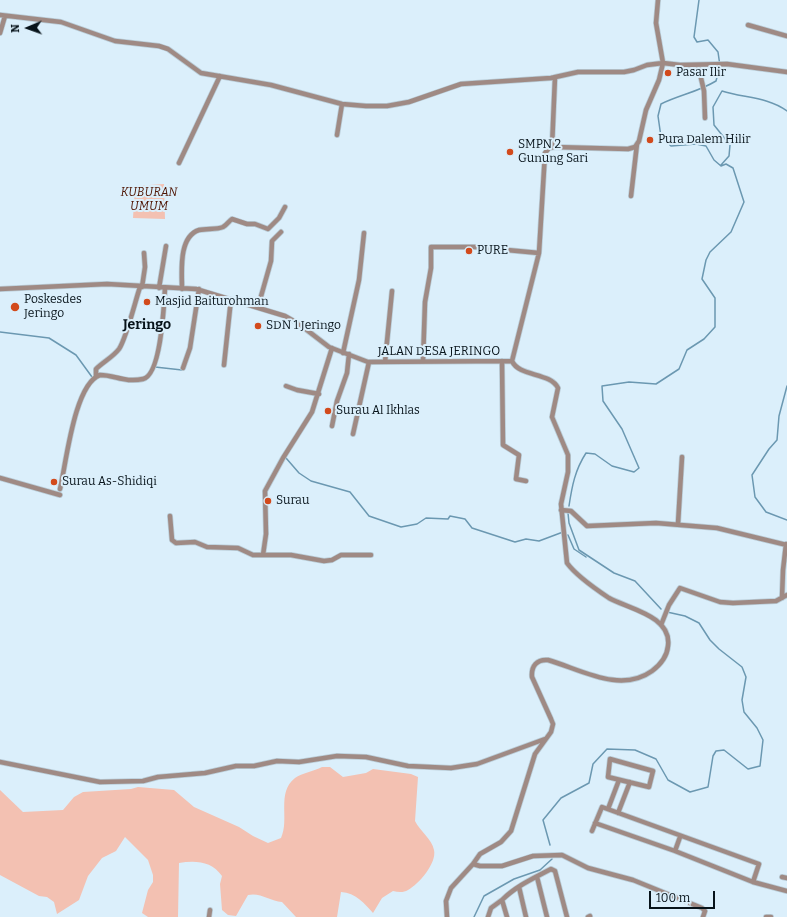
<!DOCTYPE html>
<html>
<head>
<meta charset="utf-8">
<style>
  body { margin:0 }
  #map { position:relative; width:787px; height:917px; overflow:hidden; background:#dbeffb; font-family:Bitter,serif }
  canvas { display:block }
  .north { position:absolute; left:8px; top:8px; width:40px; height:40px; -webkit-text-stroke:3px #dbeffb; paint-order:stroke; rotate:268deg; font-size:11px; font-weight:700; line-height:16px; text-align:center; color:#07131a }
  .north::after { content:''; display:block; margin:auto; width:14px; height:18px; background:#07131a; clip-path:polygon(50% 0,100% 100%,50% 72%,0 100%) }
  .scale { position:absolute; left:649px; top:891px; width:66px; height:18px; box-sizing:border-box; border:2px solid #07131a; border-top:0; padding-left:5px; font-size:12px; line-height:14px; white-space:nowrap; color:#07131a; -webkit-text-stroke:3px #dbeffb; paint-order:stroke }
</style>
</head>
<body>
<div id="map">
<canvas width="787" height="917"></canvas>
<div class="north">N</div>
<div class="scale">100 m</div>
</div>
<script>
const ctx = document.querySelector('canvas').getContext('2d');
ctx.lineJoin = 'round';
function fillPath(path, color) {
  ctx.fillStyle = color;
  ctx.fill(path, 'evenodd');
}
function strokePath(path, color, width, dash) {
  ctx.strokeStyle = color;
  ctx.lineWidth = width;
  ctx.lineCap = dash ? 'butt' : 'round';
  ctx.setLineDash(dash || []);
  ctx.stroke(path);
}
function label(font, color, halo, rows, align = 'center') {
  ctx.font = font + ' Bitter,serif';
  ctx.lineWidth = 4;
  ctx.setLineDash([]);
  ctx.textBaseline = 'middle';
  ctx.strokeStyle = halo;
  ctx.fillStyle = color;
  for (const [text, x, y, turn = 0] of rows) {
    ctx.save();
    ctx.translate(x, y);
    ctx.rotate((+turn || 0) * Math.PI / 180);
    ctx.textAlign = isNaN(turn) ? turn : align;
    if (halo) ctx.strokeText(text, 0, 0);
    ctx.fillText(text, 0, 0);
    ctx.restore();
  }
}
fillPath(new Path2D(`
  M 164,184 L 165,219 L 133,218 L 135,186 Z
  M 322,767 L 330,767 L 343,777 L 366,773 L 373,769 L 411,774 L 418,777 L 415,821 C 420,831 432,839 434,850 C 437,863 419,884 408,890 C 403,893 398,892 393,891 L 382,898 L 373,913 C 364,903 356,893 341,892 L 337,917 L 296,917 L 282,902 C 270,901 260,892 248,895 L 236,916 L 228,915 L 222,910 L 220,884 L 222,876 C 212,861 195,860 179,863 L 178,917 L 148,917 L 142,913 L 148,890 L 153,882 L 153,875 L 148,860 L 125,837 L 116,851 L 102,858 L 88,876 L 79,900 L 57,914 L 54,902 L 47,897 L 39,896 L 0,875 L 0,790 L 23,812 L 63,810 L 74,797 L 83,792 L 131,789 L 138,787 L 174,790 L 194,807 L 239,827 L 253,836 L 268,843 L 281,838 C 290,819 276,793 295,778 C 302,773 314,771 322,767 Z`), '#f3c1b2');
strokePath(new Path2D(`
  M 721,165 L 729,156 L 730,145 L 714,125 L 713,107 L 722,91 C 744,98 768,97 787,111
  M 0,332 L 49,338 L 76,355 L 92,377
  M 155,367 L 182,370
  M 787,386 L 779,416 L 777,440 L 769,449 L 752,475 L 755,497 L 766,512 L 787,520
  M 286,458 L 299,473 L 311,481 L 350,492 L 369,516 L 401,527 L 417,524 L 426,518 L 448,519 L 450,516 L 465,519 L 472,528 L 515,542 L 526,539 L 539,541 L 563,532
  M 569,506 C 572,486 575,470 586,453 L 595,454 L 612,466 L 634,472 L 639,468 L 622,429 L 603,401 L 602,386 L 629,382 L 656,384 L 679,369 L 687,350 L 704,339 L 715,327 L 715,298 L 702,279 L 706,260 L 710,252 L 731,232 L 744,202 L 733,168 L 726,164 L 721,166 L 714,160 L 706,146 L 696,144 L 671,146 L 661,137 L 658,116 L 661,104 C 679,95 698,92 716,81 L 720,66 L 718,52 L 708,40 L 697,42 L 694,37 L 699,0
  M 568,513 L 569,523 L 579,550 L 614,573 L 635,581 L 661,609
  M 568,535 L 574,549 L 586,557
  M 550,845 L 543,820 L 561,798 L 589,783 L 593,764 L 607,749 L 635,750 L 656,759 L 668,780 L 690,792 L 708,787 L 713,756 L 716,751 L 724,750 L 748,769 L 760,766 L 763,740 L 757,728 L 744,712 L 742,700 L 746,677 L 742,667 L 719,649 L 710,640 L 699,623 L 685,616 L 667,612
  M 474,917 L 484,896 L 514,879 L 540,870 L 552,859`), '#6b98b1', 1.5);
const minor = new Path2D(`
  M 0,15 L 61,22 L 115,41 L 159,46 L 168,49 L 201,73 L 271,85 L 342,104 L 366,106 L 387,106 L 409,102 L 461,84 L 551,78 L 578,72 L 624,72 L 634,70 L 647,65 L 663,63 L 656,23 L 658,0
  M 748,25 L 787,36
  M 0,33 L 5,16
  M 698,65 L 704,91 L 705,118
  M 337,135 L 342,104
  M 552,147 L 555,77
  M 179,163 L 220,76
  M 631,196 L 637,144
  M 142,287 L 145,267 L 144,253
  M 159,288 L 166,246
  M 0,289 L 107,284 L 196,289 L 285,316 L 299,324 L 329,347 L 368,362 L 512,361
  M 182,289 C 182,272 178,237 199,230 C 207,228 216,230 223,227 C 227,225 229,221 232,219 L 247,224 L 255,224 L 268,229 L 279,218 L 285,207
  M 258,307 L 271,261 L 272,241 L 281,232
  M 343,353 L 359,280 L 364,233
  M 423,361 L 425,302 L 431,268 L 431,247 L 475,247 L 539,253
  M 502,361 L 503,445 L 519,455 L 516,479 L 526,481
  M 385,362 L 392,291
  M 224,365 L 231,299
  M 183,368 L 190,348 L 199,289
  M 96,377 L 96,369 C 103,362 113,357 119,349 C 126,339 135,302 140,287
  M 286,386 L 297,390 L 319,394
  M 332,426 L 337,401 L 347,373 L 349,354
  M 353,434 L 369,362
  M 0,478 L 60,495
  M 60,489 C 66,465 74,384 100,375 C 115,375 125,383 143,379 C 161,375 164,305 165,288
  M 561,510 L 571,511 L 587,526 L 656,523 L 717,528 L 787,545
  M 170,516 L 172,540 L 176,543 L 195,542 L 207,547 L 238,548 L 253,555 L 291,555 L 324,561 L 332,560 L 341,555 L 371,555
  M 678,524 L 682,457
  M 263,555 L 266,534 L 265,491 L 283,458 L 312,412 L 332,348
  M 782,598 L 783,570 L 786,544
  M 661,625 L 669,605 L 680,588 L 720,602 L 733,603 L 776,601 L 787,595
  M 610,759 L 653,771 L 649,787 L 608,777 Z
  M 0,762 L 100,782 L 143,781 L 158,777 L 205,773 L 236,766 L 254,766 L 277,761 L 299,762 L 337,756 L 366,757 L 408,766 L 451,768 L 477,764 L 545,739
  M 608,809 L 619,780
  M 618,813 L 630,782
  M 595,823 L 675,851 L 753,882 L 787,891
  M 592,831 L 602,807 L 759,864 L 753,882
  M 675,851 L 680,837
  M 473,864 L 480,866 L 502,866 L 533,856 L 562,855 L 588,868 L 633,880 L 702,908 L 705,911 L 703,917
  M 537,877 L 547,917
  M 782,877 L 787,878
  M 519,887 L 526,917
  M 209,917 L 210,910
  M 447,917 L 446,901 L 451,888 L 473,864 L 480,854 L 501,842 L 511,831 L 535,754 L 551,732 L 553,724 L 551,719 L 532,677 C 531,666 537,659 548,660 C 580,669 620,694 652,671 C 660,665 667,657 668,646 C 672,616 629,609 609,598 C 597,590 575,574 567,563 L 561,504 L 568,472 L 568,455 L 552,417 L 558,388 C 550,372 519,377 512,361 L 539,253 L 545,153 L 549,148 L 554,147 L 628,149 L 635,147 L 639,141 L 646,110 L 659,80 L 663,63 L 680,65 L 727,64 L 787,72
  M 488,917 L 491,908 L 502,900
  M 507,917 L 502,900 C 516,886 534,878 551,869 L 555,871 L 567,917
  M 588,917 L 590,916
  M 766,917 L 771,917`);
strokePath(minor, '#b9ccd7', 6);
strokePath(minor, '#9f8a84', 4.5);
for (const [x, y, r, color] of [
  [668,73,4,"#d24a1c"],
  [650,140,4,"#d24a1c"],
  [510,152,4,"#d24a1c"],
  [469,251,4,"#d24a1c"],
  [147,302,4,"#d24a1c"],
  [15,307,5,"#d24a1c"],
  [258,326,4,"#d24a1c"],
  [328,411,4,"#d24a1c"],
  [54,482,4,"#d24a1c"],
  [268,501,4,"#d24a1c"]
]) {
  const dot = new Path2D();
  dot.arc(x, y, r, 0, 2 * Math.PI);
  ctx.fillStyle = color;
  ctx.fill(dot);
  strokePath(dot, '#dbeffb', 1.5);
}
label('12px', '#07131a', '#dbeffb', [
  ["Pasar Ilir",676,73],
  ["Pura Dalem Hilir",658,140],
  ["SMPN 2",518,145],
  ["Gunung Sari",518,159],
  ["PURE",477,251],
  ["Poskesdes",24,300],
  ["Jeringo",24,314],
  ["Masjid Baiturohman",155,302],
  ["SDN 1 Jeringo",266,326],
  ["Surau Al Ikhlas",336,411],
  ["Surau As-Shidiqi",62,482],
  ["Surau",276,501]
], 'left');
label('italic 12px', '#4e1402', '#dbeffb', [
  ["KUBURAN",149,193],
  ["UMUM",149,207]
]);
label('12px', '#07131a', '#dbeffb', [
  ["JALAN DESA JERINGO",439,352]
]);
label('bold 14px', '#07131a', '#dbeffb', [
  ["Jeringo",147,325]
]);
</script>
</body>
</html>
